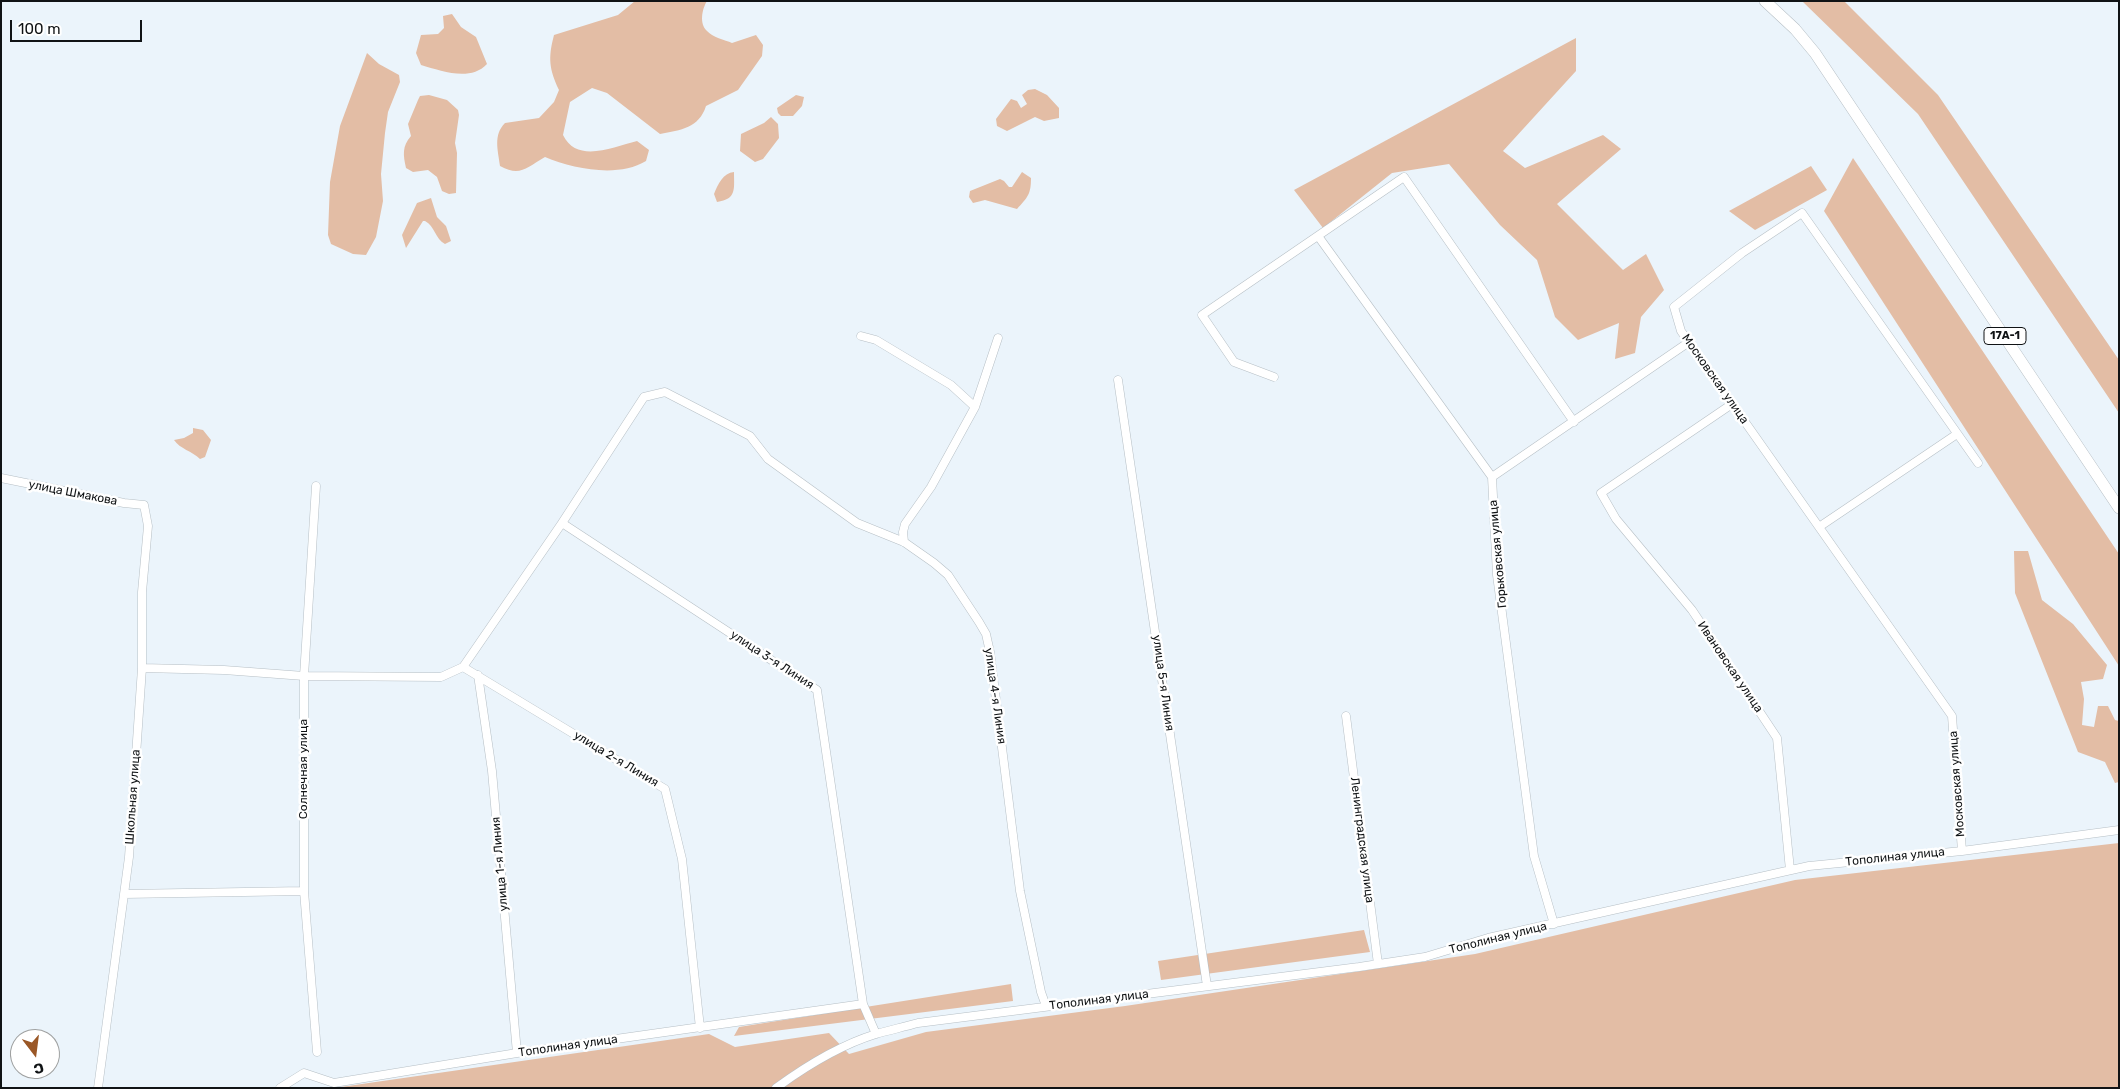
<!DOCTYPE html>
<html>
<head>
<meta charset="utf-8">
<style>
  body { margin:0 }
  #map { position:relative; width:2120px; height:1089px; overflow:hidden; background:#ebf4fb; font-family:Rubik,sans-serif }
  canvas { display:block }
  .frame { position:absolute; inset:0; border:2px solid #101315; pointer-events:none }
  .north { position:absolute; left:10px; top:1029px; width:50px; height:50px; box-sizing:border-box; background:#fff; border:1px solid #9fa1a1; border-radius:50%; rotate:165deg; font-size:14px; font-weight:700; line-height:20px; text-align:center; color:#101315 }
  .north::after { content:''; display:block; margin:auto; width:18px; height:22px; background:#9a5726; clip-path:polygon(50% 0,100% 100%,50% 72%,0 100%) }
  .scale { position:absolute; left:10px; top:20px; width:132px; height:22px; box-sizing:border-box; border:2px solid #101315; border-top:0; padding-left:6px; font-size:15px; line-height:18px; white-space:nowrap; color:#101315; -webkit-text-stroke:4px #fff; paint-order:stroke }
</style>
</head>
<body>
<div id="map">
<canvas width="2120" height="1089"></canvas>
<div class="frame"></div>
<div class="north">С</div>
<div class="scale">100 m</div>
</div>
<script>
const ctx = document.querySelector('canvas').getContext('2d');
ctx.lineJoin = 'round';
function fillPath(path, color) {
  ctx.fillStyle = color;
  ctx.fill(path, 'evenodd');
}
function strokePath(path, color, width, dash) {
  ctx.strokeStyle = color;
  ctx.lineWidth = width;
  ctx.lineCap = dash ? 'butt' : 'round';
  ctx.setLineDash(dash || []);
  ctx.stroke(path);
}
function label(font, color, halo, rows, align = 'center') {
  ctx.font = font + ' Rubik,sans-serif';
  ctx.lineWidth = 5;
  ctx.setLineDash([]);
  ctx.textBaseline = 'middle';
  ctx.strokeStyle = halo;
  ctx.fillStyle = color;
  for (const [text, x, y, turn = 0] of rows) {
    ctx.save();
    ctx.translate(x, y);
    ctx.rotate((+turn || 0) * Math.PI / 180);
    ctx.textAlign = isNaN(turn) ? turn : align;
    if (halo) ctx.strokeText(text, 0, 0);
    ctx.fillText(text, 0, 0);
    ctx.restore();
  }
}
fillPath(new Path2D(`
  M 635,1 L 707,1 C 702,9 699,24 707,31 C 712,37 725,40 732,43 L 756,35 L 763,45 L 762,56 L 738,90 L 706,106 C 699,128 681,130 660,134 L 607,93 L 592,88 L 570,102 L 563,135 C 577,164 613,147 637,141 L 649,150 L 646,161 C 618,178 574,169 545,157 C 526,168 520,177 500,166 C 498,150 493,135 505,123 L 539,118 L 554,102 L 559,90 C 549,69 548,58 554,35 L 618,15 Z
  M 1802,1 L 1844,1 L 1938,95 L 2119,360 L 2119,413 L 1918,114 Z
  M 452,14 L 461,27 L 476,37 L 487,64 C 470,82 442,71 421,65 L 416,53 L 421,35 L 438,34 L 444,28 L 443,16 Z
  M 1576,38 L 1576,71 L 1503,151 L 1525,168 L 1603,135 L 1621,149 L 1557,204 L 1623,270 L 1646,254 L 1664,290 L 1641,317 L 1635,353 L 1615,359 L 1619,323 L 1578,340 L 1555,317 L 1537,260 L 1500,225 L 1449,164 L 1392,173 L 1323,228 L 1294,190 Z
  M 367,53 L 379,64 L 399,75 L 400,82 L 388,112 L 385,133 L 381,174 L 383,201 L 376,237 L 366,255 L 353,254 L 331,244 L 328,235 L 330,182 L 340,126 Z
  M 1035,89 L 1047,95 L 1059,108 L 1059,118 L 1044,121 L 1035,117 L 1007,131 L 997,126 L 996,119 L 1011,99 L 1017,101 L 1021,108 L 1027,104 L 1022,95 L 1028,90 Z
  M 429,95 L 447,100 L 458,110 L 459,115 L 455,143 L 457,153 L 456,193 L 449,194 L 442,191 L 437,177 L 428,170 L 413,172 L 406,168 C 403,155 402,146 411,136 L 408,124 L 418,100 L 420,96 Z
  M 796,95 L 804,97 L 802,106 L 793,116 L 781,116 L 778,113 L 777,108 Z
  M 771,117 L 778,124 L 779,138 L 763,159 L 755,162 L 740,151 L 741,134 L 764,123 Z
  M 1853,158 L 2119,554 L 2119,666 L 1824,211 Z
  M 1811,166 L 1827,190 L 1755,230 L 1729,211 Z
  M 734,172 C 734,189 737,199 717,202 L 714,194 C 718,184 723,173 734,172 Z
  M 1022,172 L 1031,178 C 1031,194 1028,197 1017,209 L 985,200 L 973,203 L 969,197 L 970,191 L 1000,179 L 1004,181 L 1009,187 L 1012,187 Z
  M 431,198 L 437,217 L 446,226 L 451,241 L 445,244 C 435,239 435,226 425,221 L 423,221 L 406,248 L 402,235 L 417,203 Z
  M 193,428 L 203,430 L 211,440 L 205,457 L 200,459 C 192,451 180,449 174,440 L 184,438 L 193,433 Z
  M 2014,551 L 2028,551 L 2042,600 L 2073,624 L 2107,665 L 2103,679 L 2081,682 L 2084,699 L 2082,725 L 2094,727 L 2098,706 L 2108,706 L 2115,720 L 2119,721 L 2119,782 L 2115,783 L 2105,762 L 2078,752 L 2015,593 Z
  M 2119,843 L 2119,1088 L 334,1088 L 709,1034 L 735,1047 L 829,1033 L 849,1054 L 926,1032 L 1125,1006 L 1475,954 L 1795,880 Z
  M 1364,930 L 1370,952 L 1161,980 L 1158,961 Z
  M 1011,984 L 1013,1001 L 734,1036 L 739,1027 Z`), '#e3bda5');
const minor = new Path2D(`
  M 1318,236 L 1492,477 L 1497,575 L 1534,856 L 1554,924
  M 861,336 L 876,340 L 951,385 L 975,407
  M 1274,377 L 1234,362 L 1202,315 L 1404,177 L 1574,422
  M 1118,380 L 1207,986
  M 1732,404 L 1601,493 L 1616,519 L 1692,610 L 1777,738 L 1790,870
  M 1492,477 L 1689,342
  M 1,478 L 124,503 L 144,505 L 148,526 L 142,592 L 142,668 L 129,857 L 98,1088
  M 316,486 L 304,676 L 304,891 L 317,1052
  M 562,523 L 817,690 L 863,1004 L 876,1034
  M 1819,527 L 1957,434
  M 904,542 L 903,532 L 905,524 L 931,487 L 975,407 L 998,338
  M 463,667 L 665,789 L 682,859 L 700,1028
  M 142,668 L 224,670 L 304,676 L 441,677 L 463,667 L 562,523 L 644,397 L 665,392 L 750,436 L 768,459 L 857,523 L 904,542 L 934,563 L 948,575 L 979,622 L 986,634 L 990,652 L 1020,891 L 1041,992 L 1046,1006
  M 478,675 L 492,771 L 517,1053
  M 1346,716 L 1378,964
  M 1962,851 L 1952,716 L 1681,331 L 1674,307 L 1742,253 L 1802,213 L 1978,463
  M 124,894 L 304,891
  M 280,1088 L 304,1073 L 334,1083 L 517,1053 L 863,1004
  M 776,1088 C 806,1066 840,1045 876,1034 C 890,1030 904,1027 918,1023 L 1359,967 L 1425,957 L 1488,938 L 1809,866 L 1962,851 L 2119,830`);
const primary = new Path2D(`
  M 1765,1 L 1795,29 L 1815,53 L 2119,508`);
strokePath(minor, '#b6bfc5', 9);
strokePath(primary, '#b6bfc5', 12);
strokePath(minor, '#fff', 8);
strokePath(primary, '#fff', 11);
for (const [x, y, w] of [
  [2005,336,42]
]) {
  const box = new Path2D();
  box.roundRect(x - w / 2, y - 8.5, w, 17, 4);
  ctx.fillStyle = '#fff';
  ctx.fill(box);
  strokePath(box, '#101315', 1);
}
label('bold 11px', '#101315', null, [
  ["17А-1",2005,336]
]);
label('12px', '#101315', '#fff', [
  ["Московская улица",1715,379,55],
  ["улица Шмакова",73,493,11],
  ["Горьковская улица",1498,554,-95],
  ["улица 3-я Линия",772,660,33],
  ["Ивановская улица",1730,667,56],
  ["улица 5-я Линия",1163,683,82],
  ["улица 4-я Линия",995,696,82],
  ["улица 2-я Линия",616,759,31],
  ["Солнечная улица",304,769,-90],
  ["Московская улица",1957,784,-94],
  ["Школьная улица",133,797,-86],
  ["Ленинградская улица",1362,840,83],
  ["Тополиная улица",1895,857,-6],
  ["улица 1-я Линия",500,864,-95],
  ["Тополиная улица",1498,938,-14],
  ["Тополиная улица",1099,1000,-7],
  ["Тополиная улица",568,1046,-8]
]);
</script>
</body>
</html>
